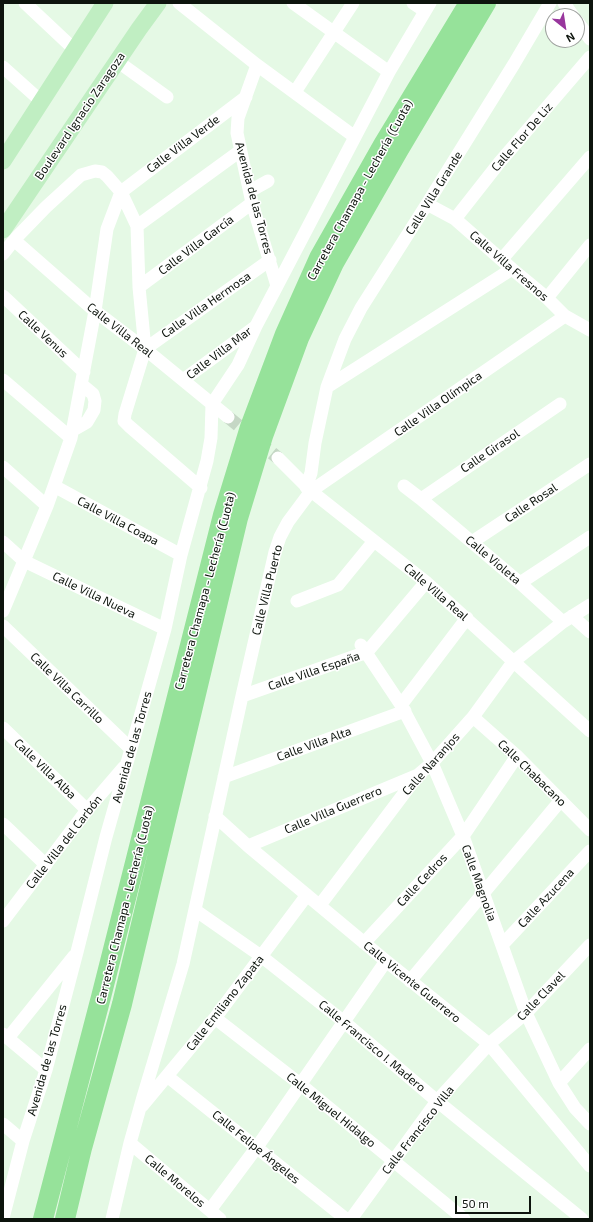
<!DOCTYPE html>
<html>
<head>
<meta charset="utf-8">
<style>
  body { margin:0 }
  #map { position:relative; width:593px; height:1222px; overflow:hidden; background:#e5f9e5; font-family:"Exo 2",sans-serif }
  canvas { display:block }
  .frame { position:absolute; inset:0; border:4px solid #0d140d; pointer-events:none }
  .north { position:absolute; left:545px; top:8px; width:40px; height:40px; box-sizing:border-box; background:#fff; border:1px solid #9ea19e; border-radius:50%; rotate:150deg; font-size:11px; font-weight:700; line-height:16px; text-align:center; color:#0d140d }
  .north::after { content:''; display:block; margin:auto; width:14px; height:18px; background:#98369d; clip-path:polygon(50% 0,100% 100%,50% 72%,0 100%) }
  .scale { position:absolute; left:455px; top:1196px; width:76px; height:18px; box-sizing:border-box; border:2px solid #0d140d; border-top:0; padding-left:5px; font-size:12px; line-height:14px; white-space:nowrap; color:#0d140d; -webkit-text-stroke:3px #fff; paint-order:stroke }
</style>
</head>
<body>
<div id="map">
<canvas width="593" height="1222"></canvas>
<div class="frame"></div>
<div class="north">N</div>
<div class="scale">50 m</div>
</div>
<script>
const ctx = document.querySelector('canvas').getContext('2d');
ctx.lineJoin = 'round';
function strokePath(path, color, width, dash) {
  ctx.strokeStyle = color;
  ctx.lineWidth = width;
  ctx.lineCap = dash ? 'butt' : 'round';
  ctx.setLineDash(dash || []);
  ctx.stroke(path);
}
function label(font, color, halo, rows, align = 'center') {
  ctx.font = font + ' "Exo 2",sans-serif';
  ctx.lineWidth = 3;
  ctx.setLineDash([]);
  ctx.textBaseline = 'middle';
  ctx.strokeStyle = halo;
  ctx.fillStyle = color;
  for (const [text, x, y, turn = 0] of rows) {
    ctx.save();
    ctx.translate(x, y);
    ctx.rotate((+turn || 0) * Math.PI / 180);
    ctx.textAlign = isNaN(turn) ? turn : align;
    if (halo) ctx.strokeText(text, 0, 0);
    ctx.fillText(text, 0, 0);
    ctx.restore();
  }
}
strokePath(new Path2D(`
  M 228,417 L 278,458`), '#c5d7c5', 13, [13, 6]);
strokePath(new Path2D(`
  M 25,3 L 75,50
  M 179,3 L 257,65 L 355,137
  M 293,3 L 389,72
  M 413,3 L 425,11
  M 564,3 L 573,16
  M 577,21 L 590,39
  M 117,61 L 167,97
  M 257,65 L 238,118 L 237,133 L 252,203 L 277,286
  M 3,67 L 42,102
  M 295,92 L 353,3
  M 250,191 L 268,181
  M 427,204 L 455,219 L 512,269 L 547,298 L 565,316 L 590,330
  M 455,219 L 499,163 L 590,57
  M 137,226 L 240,151
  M 14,240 L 95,311 L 145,349 L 228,417
  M 3,254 L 14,240 L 46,207 L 81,175 L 95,171 L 102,172 L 107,176 L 121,192 L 137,226 L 139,287 L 145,349
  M 502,259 L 590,157
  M 139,287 L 252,203
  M 3,296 L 84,372
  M 547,298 L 590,245
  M 3,380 L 71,438
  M 183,380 L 255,327
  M 327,387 L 512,269
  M 73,430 L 87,422 L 94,410 L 95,401 L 93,394 L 81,384
  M 278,458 L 311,491 L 426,582 L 590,731
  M 3,467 L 47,506
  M 54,486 L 181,555
  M 404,486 L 421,499 L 520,583 L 563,622
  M 306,487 L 311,473 L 315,443 L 327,387 L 345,339 L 361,308 L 427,204 L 514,64 L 550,3
  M 201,488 L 129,426 L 124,421 L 125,414 L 145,349 L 270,260
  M 421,499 L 560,404
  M 3,542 L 24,561 L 165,629
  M 472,542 L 590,464
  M 520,583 L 590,537
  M 297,601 L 338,585 L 374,541
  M 3,611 L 47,506 L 71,438 L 95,311 L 107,229 L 121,192 L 246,97
  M 572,616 L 590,632
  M 3,626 L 131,749
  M 361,645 L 401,705 L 432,763 L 463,836 L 526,1013 L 559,1083 L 575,1108 L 590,1124
  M 242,696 L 367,652 L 426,582
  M 401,705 L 467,618
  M 473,717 L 517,756 L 590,830
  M 3,728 L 87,810
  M 224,777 L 405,711
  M 215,816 L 248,846 L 386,961 L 489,1044 L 590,1166
  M 3,824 L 46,865
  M 248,846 L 418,775
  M 320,905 L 418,775 L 432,763 L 473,717 L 513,662 L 563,622 L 590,605
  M 195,910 L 261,956 L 343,1021 L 437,1101 L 582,1219
  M 3,921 L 87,810 L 124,767
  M 364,943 L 463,836 L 517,756
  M 502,945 L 590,851
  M 410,981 L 561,800
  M 215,1018 L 300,1084 L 464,1219
  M 3,1034 L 46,1070
  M 8,1038 L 74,956
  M 167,1076 L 346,1219
  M 559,1083 L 590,1049
  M 142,1106 L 215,1018 L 307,895
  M 3,1124 L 23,1141
  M 130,1143 L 220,1219
  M 210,1210 L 257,1147 L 386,961
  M 3,1218 L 23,1141 L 46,1070 L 77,952 L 106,837 L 165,629 L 181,555 L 207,461 L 211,438 L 212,404 L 238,365 L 256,326 L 277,286 L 389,72 L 430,3
  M 112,1219 L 130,1143 L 143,1097 L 183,964 L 242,696 L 275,552 L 280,537 L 288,522 L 311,491 L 565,316
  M 351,1219 L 437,1101 L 489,1044 L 526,1013 L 590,945`), '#fff', 13);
strokePath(new Path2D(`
  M 3,161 L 105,3
  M 3,230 L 139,29 L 158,3`), '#c0eec2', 17);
strokePath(new Path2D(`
  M 43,1219 L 101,997 L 223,515 L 250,427 L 285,334 L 319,258 L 383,145 L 469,3
  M 65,1219 L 82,1148 L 122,1004 L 238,518 L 263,436 L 299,338 L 334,263 L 398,151 L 486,3`), '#96e29a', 20);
label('12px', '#0d140d', '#fff', [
  ["Boulevard Ignacio Zaragoza",80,116,-56],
  ["Calle Flor De Liz",522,137,-49],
  ["Calle Villa Verde",183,144,-37],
  ["Carretera Chamapa - Lechería (Cuota)",360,190,-61],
  ["Calle Villa Grande",434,193,-58],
  ["Avenida de las Torres",254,198,75],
  ["Calle Villa García",196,245,-37],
  ["Calle Villa Fresnos",509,266,41],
  ["Calle Villa Hermosa",206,305,-35],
  ["Calle Villa Real",120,330,38],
  ["Calle Venus",43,334,43],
  ["Calle Villa Mar",219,353,-37],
  ["Calle Villa Olímpica",438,404,-35],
  ["Calle Girasol",490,451,-34],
  ["Calle Rosal",531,503,-34],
  ["Calle Villa Coapa",118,521,28],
  ["Calle Violeta",493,560,40],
  ["Calle Villa Puerto",267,590,-76],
  ["Carretera Chamapa - Lechería (Cuota)",205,591,-75],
  ["Calle Villa Real",436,592,41],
  ["Calle Villa Nueva",94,595,26],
  ["Calle Villa España",314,671,-19],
  ["Calle Villa Carrillo",67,688,44],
  ["Calle Villa Alta",314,744,-20],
  ["Avenida de las Torres",132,747,-74],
  ["Calle Naranjos",431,764,-48],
  ["Calle Villa Alba",45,769,44],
  ["Calle Chabacano",532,773,44],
  ["Calle Villa Guerrero",333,810,-23],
  ["Calle Villa del Carbón",64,842,-52],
  ["Calle Cedros",422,880,-47],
  ["Calle Magnolia",479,883,70],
  ["Calle Azucena",546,898,-47],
  ["Carretera Chamapa - Lechería (Cuota)",125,905,-76],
  ["Calle Vicente Guerrero",412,982,39],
  ["Calle Clavel",541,996,-46],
  ["Calle Emiliano Zapata",225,1003,-52],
  ["Calle Francisco I. Madero",372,1046,40],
  ["Avenida de las Torres",47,1060,-74],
  ["Calle Miguel Hidalgo",331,1110,39],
  ["Calle Francisco Villa",418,1130,-52],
  ["Calle Felipe Ángeles",256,1147,39],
  ["Calle Morelos",175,1181,40]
]);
</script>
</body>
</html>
